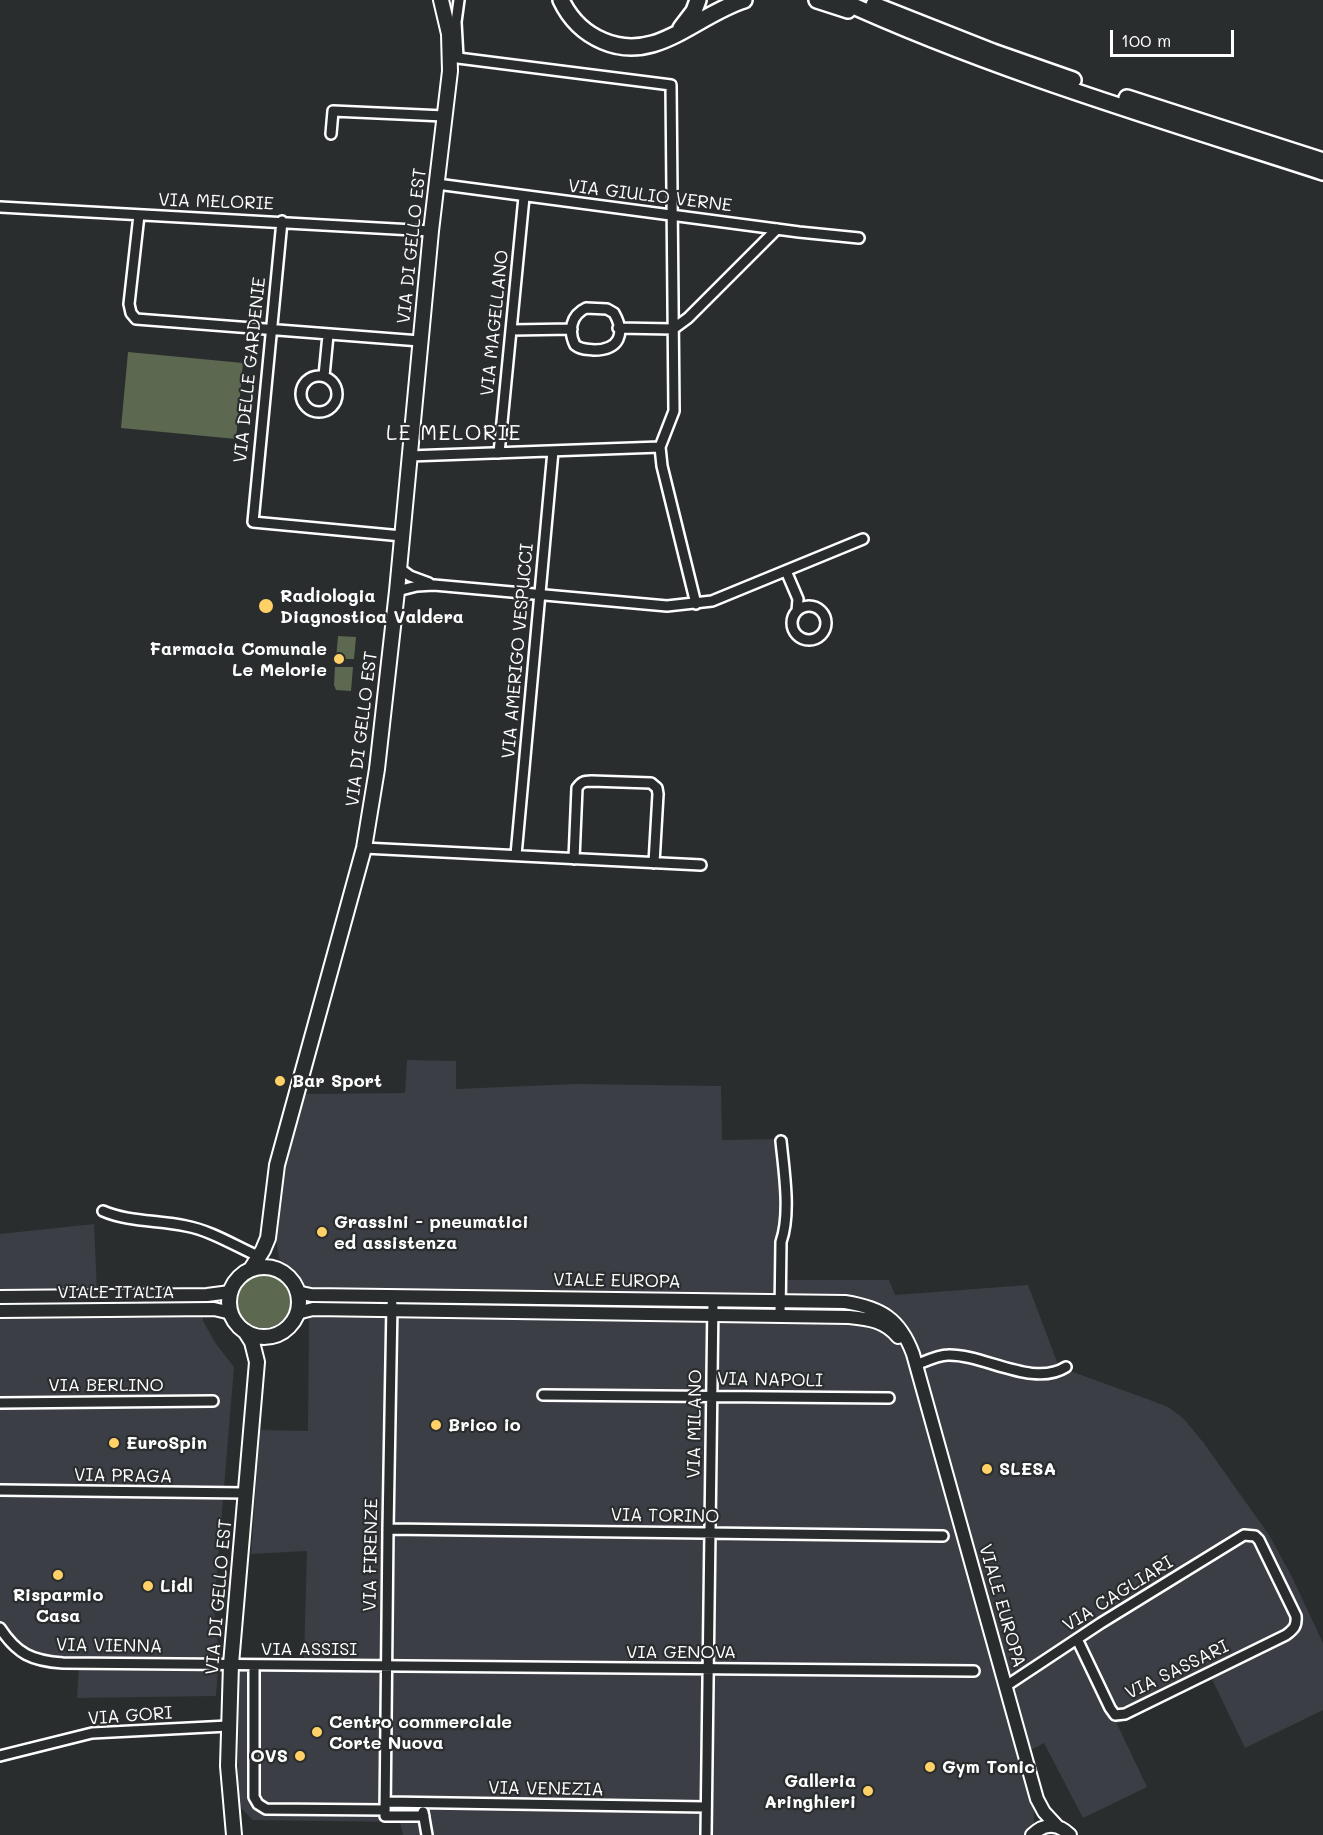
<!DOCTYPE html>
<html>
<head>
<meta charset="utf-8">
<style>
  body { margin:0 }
  #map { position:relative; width:1323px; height:1835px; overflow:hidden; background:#2a2d2e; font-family:Mali,sans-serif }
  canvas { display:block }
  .scale { position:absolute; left:1110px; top:30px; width:124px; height:27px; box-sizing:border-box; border:3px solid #fff; border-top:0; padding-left:8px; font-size:18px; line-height:21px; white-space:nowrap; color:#fff; -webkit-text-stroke:4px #2a2d2e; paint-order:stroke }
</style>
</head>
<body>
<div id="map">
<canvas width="1323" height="1835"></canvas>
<div class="scale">100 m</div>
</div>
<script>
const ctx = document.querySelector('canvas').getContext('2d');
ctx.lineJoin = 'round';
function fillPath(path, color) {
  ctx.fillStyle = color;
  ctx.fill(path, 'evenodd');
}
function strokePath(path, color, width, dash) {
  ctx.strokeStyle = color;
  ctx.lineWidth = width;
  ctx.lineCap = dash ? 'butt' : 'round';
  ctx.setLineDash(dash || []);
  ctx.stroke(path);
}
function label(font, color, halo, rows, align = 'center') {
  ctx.font = font + ' Mali,sans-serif';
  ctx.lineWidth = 4.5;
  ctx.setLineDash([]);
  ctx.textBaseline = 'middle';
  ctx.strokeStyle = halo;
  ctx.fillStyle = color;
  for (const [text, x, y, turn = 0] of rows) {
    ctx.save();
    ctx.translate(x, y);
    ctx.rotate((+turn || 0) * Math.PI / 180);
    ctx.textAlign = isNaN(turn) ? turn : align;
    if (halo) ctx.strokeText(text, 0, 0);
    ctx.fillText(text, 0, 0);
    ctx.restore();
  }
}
fillPath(new Path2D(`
  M 407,1060 L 456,1061 L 456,1089 L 576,1084 L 721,1086 L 722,1140 L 781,1139 L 788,1187 L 785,1280 L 889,1280 L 895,1295 L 1028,1285 L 1059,1367 L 1063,1373 L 1073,1372 L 1147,1399 L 1168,1407 L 1183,1418 L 1203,1442 L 1269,1535 L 1291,1575 L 1323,1643 L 1323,1710 L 1245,1748 L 1212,1679 L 1117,1724 L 1147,1787 L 1083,1818 L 1044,1743 L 1020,1756 L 1034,1812 L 1034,1822 L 1025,1835 L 403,1835 L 400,1822 L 253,1820 L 238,1805 L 239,1657 L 304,1658 L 307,1551 L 251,1554 L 260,1430 L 308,1431 L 309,1321 L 307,1286 L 289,1271 L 279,1258 L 275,1233 L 283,1170 L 306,1094 L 405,1093 Z
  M 94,1224 L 97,1292 L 203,1291 L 203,1321 L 216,1344 L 234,1367 L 214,1609 L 219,1655 L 216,1696 L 77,1698 L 79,1666 L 42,1665 L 23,1657 L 5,1643 L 0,1634 L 0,1234 Z`), '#3b3e44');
fillPath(new Path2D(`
  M 128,352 L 243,363 L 236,439 L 121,428 Z
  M 338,636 L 356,637 L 354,659 L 336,659 Z
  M 335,667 L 353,667 L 351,691 L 336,690 L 334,685 Z
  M237 1301a27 27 0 1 1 54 0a27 27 0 1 1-54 0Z`), '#5c6850');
const minor = new Path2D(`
  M 459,0 L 456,22 L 458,58 L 671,85 L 674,411 L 660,447 L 662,466 L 696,604
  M 331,134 L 333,111 L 444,116
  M 437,184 L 799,232 L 859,238
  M 0,207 L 431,231
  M 139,215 L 129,304 L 131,313 L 136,319 L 420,341
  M 282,221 L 253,522 L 402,536
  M 586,308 L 607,309 L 614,313 C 626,334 619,350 594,350 C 587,349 581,350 575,345 C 568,331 571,315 586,308 Z
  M 618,328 L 673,329 L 688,318 L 777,229
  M 511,330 L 572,329
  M301 394a18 18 0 1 1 36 0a18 18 0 1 1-36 0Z
  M 324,376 L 328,335
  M 499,453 L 524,197
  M 409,456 L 660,447
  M 399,568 L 410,576 L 429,583
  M 786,571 L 798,599 L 797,611
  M 397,591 L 417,586 L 434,585 L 667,606 L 712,601 L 863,539
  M792 623a17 17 0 1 1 34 0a17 17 0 1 1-34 0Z
  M 364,848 L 701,865
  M 516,855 L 553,451
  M 574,859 L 577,788 C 581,782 584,781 591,781 L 651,783 L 657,788 L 658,794 L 654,863
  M 103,1211 C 128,1222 160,1220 186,1226 C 212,1231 235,1246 260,1257
  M 392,1304 L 388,1529 L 385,1816 L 424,1816
  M 780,1316 L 781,1242 C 791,1214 784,1171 781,1141
  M 916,1365 C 926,1361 938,1355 948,1355 C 984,1354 1033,1388 1066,1367
  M 543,1395 L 889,1398
  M 0,1403 L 213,1401
  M 0,1490 L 246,1493
  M 388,1529 L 943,1536
  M 0,1628 C 17,1654 32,1661 63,1663 L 974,1671
  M 254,1665 L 254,1797 L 258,1804 L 266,1809 L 385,1810
  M 1006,1686 L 1101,1623 L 1244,1535 L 1255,1536 L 1259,1540 L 1296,1616 C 1297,1626 1294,1629 1286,1635 L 1125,1714 L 1115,1715 L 1110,1708 L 1077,1639
  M 0,1756 L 92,1733 L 228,1726
  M 386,1802 L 706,1807
  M 423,1812 L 427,1835
  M 706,1835 L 713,1301`);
const tertiary = new Path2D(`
  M 297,1292 L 311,1295 L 845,1302 C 882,1308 900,1319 913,1354 L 1037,1799 L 1044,1812 L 1057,1826
  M 0,1297 L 207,1295 L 230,1292
  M 0,1311 L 214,1309 L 231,1313
  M 297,1313 L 313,1309 L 849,1317 C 869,1319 885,1321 898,1337
  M 1032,1835 C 1044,1823 1058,1823 1070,1835`);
const secondary = new Path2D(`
  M229 1302a35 35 0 1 1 70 0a35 35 0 1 1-70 0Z
  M 251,1269 L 263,1250 L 268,1238 L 277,1165 L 364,848 L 377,769 L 397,591 L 431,231 L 450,71 L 449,34 L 441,0
  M 234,1835 L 228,1766 L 231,1664 L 257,1362 L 252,1342 L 245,1331`);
const trunk = new Path2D(`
  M 561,0 C 570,19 584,33 603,41 C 656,64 696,15 744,0
  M 817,0 L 848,10
  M 840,0 C 995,71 1160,119 1323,172
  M 874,5 L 993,52 L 1073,80
  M 681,28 L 694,11 L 698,0
  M 1127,98 L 1323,161`);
strokePath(minor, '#fff', 14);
strokePath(tertiary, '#fff', 16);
strokePath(secondary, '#fff', 18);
strokePath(trunk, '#fff', 20);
strokePath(minor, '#2a2d2e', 9);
strokePath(tertiary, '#2a2d2e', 12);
strokePath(secondary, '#2a2d2e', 14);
strokePath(trunk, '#2a2d2e', 15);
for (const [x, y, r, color] of [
  [266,606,8,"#ffd166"],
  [339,659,6,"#ffd166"],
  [280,1081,6,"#ffd166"],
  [322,1232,6,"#ffd166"],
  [436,1425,6,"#ffd166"],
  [114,1443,6,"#ffd166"],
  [987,1469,6,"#ffd166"],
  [58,1575,6,"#ffd166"],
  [148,1586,6,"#ffd166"],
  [317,1732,6,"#ffd166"],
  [300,1756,6,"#ffd166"],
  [930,1767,6,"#ffd166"],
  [868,1791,6,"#ffd166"]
]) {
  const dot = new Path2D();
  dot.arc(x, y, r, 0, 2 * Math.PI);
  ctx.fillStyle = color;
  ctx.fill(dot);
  strokePath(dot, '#2a2d2e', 2);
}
label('18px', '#fff', '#2a2d2e', [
  ["VIA GIULIO VERNE",650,196,7],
  ["VIA MELORIE",216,202,2],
  ["VIA DI GELLO EST",412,246,-84],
  ["VIA MAGELLANO",495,323,-84],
  ["VIA DELLE GARDENIE",250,370,-84],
  ["VIA AMERIGO VESPUCCI",518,651,-85],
  ["VIA DI GELLO EST",362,729,-83],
  ["VIALE EUROPA",617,1281,1],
  ["VIALE ITALIA",116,1292],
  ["VIA NAPOLI",770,1380,1],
  ["VIA BERLINO",106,1385],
  ["VIA MILANO",695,1424,-89],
  ["VIA PRAGA",123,1476,1],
  ["VIA TORINO",665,1516,1],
  ["VIA FIRENZE",371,1555,-89],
  ["VIA CAGLIARI",1118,1594,-32],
  ["VIA DI GELLO EST",219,1597,-85],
  ["VIALE EUROPA",1002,1606,74],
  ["VIA VIENNA",109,1646,1],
  ["VIA ASSISI",309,1649],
  ["VIA GENOVA",681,1652],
  ["VIA SASSARI",1177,1670,-26],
  ["VIA GORI",130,1716,-4],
  ["VIA VENEZIA",546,1789,1]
]);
label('bold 18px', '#fff', '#2a2d2e', [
  ["Radiologia",280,596],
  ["Diagnostica Valdera",280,617],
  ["Farmacia Comunale",327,649,"right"],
  ["Le Melorie",327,670,"right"],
  ["Bar Sport",292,1081],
  ["Grassini - pneumatici",334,1222],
  ["ed assistenza",334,1243],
  ["Brico io",448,1425],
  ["EuroSpin",126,1443],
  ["SLESA",999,1469],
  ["Lidl",160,1586],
  ["Risparmio",58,1595,"center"],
  ["Casa",58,1616,"center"],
  ["Centro commerciale",329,1722],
  ["Corte Nuova",329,1743],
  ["OVS",288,1756,"right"],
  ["Gym Tonic",942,1767],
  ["Galleria",856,1781,"right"],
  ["Aringhieri",856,1802,"right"]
], 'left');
ctx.letterSpacing = '1.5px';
label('21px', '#fff', '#2a2d2e', [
  ["LE MELORIE",454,434]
]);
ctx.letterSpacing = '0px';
</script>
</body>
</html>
